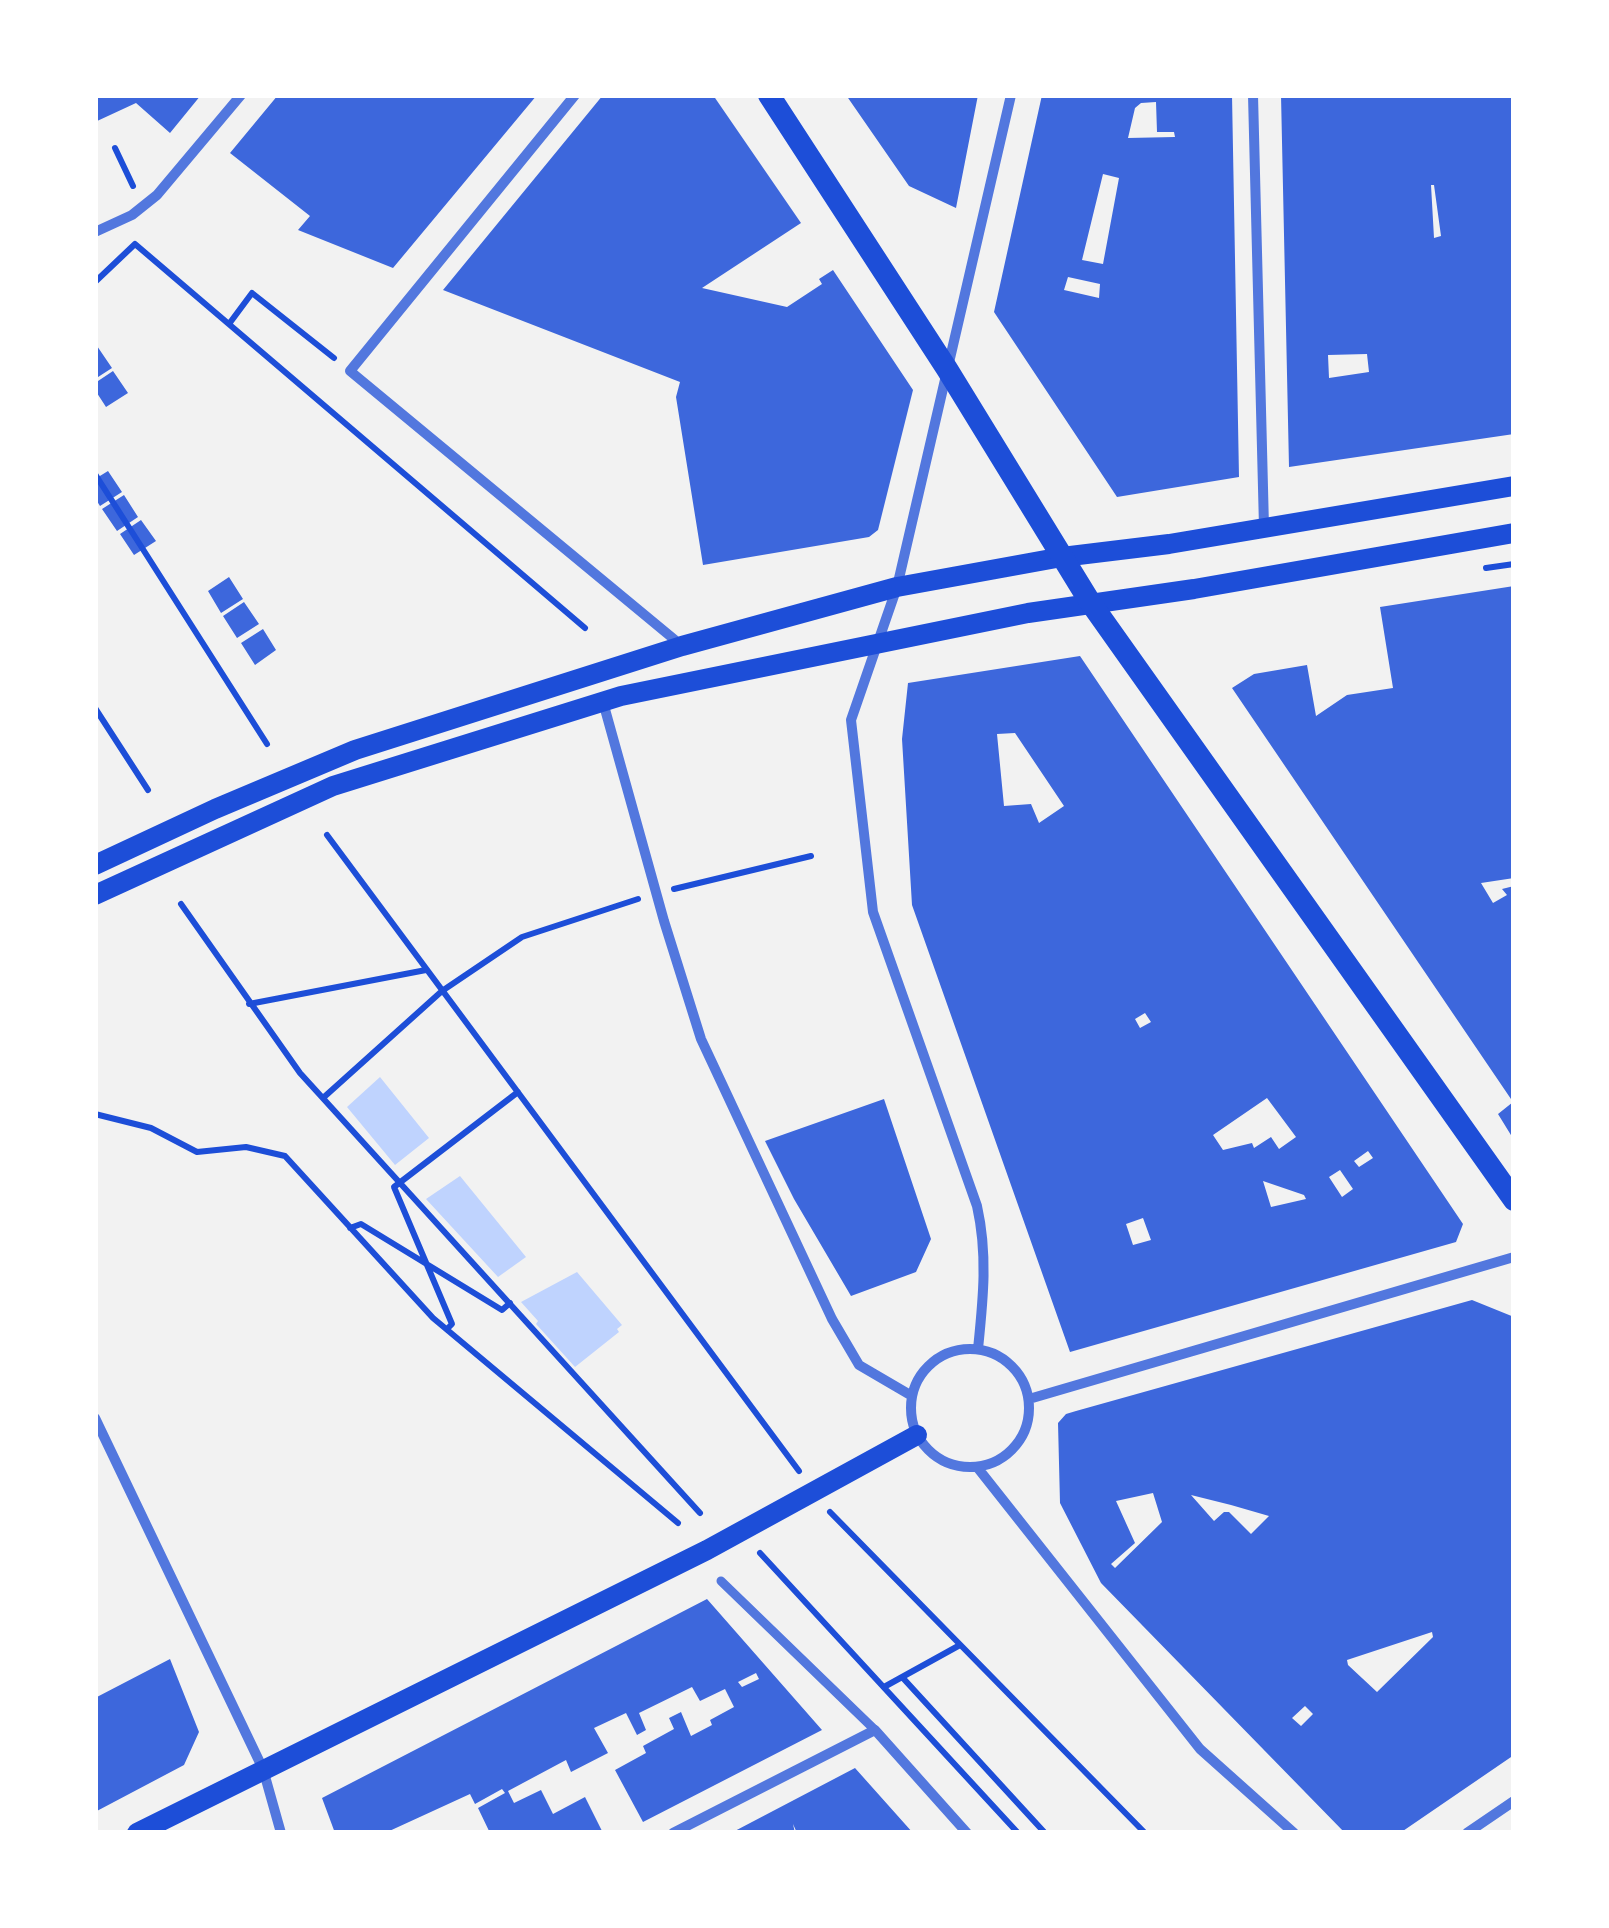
<!DOCTYPE html>
<html>
<head>
<meta charset="utf-8">
<style>
  body { margin:0 }
  #map { position:relative; width:1609px; height:1928px; overflow:hidden; background:#f2f2f2; font-family:Helvetica,sans-serif }
  canvas { display:block }
  .frame { position:absolute; inset:0; border:98px solid #fff; pointer-events:none }
</style>
</head>
<body>
<div id="map">
<canvas width="1609" height="1928"></canvas>
<div class="frame"></div>
</div>
<script>
const ctx = document.querySelector('canvas').getContext('2d');
ctx.lineJoin = 'round';
function fillPath(path, color) {
  ctx.fillStyle = color;
  ctx.fill(path, 'evenodd');
}
function strokePath(path, color, width, dash) {
  ctx.strokeStyle = color;
  ctx.lineWidth = width;
  ctx.lineCap = dash ? 'butt' : 'round';
  ctx.setLineDash(dash || []);
  ctx.stroke(path);
}
fillPath(new Path2D(`
  M 380,1077 L 429,1138 L 395,1165 L 347,1107 Z
  M 460,1176 L 526,1257 L 498,1277 L 426,1199 Z
  M 577,1272 L 622,1325 L 617,1329 L 619,1332 L 575,1367 L 536,1324 L 538,1321 L 521,1302 Z`), '#bfd3fe');
fillPath(new Path2D(`
  M 95,95 L 201,95 L 170,133 L 136,103 L 95,122 Z
  M 278,95 L 537,95 L 393,268 L 298,230 L 310,216 L 230,153 Z
  M 603,95 L 713,95 L 801,223 L 702,288 L 787,307 L 822,284 L 819,279 L 833,270 L 913,390 L 878,530 L 869,537 L 703,565 L 676,397 L 680,382 L 443,290 Z
  M 846,95 L 978,95 L 956,208 L 909,186 Z
  M 1042,95 L 1232,95 L 1239,477 L 1117,497 L 994,312 ZM 1156,102 L 1157,132 L 1174,132 L 1175,137 L 1128,138 L 1135,108 L 1141,103 ZM 1103,174 L 1119,178 L 1103,264 L 1082,260 ZM 1068,277 L 1100,284 L 1099,298 L 1064,290 Z
  M 1281,95 L 1514,95 L 1514,434 L 1289,467 ZM 1431,185 L 1434,185 L 1441,236 L 1434,238 ZM 1367,354 L 1369,372 L 1329,378 L 1328,355 Z
  M 95,343 L 112,368 L 95,379 Z
  M 113,371 L 128,393 L 106,407 L 95,390 L 95,383 Z
  M 108,471 L 122,492 L 100,506 L 95,498 L 95,479 Z
  M 124,495 L 138,517 L 117,531 L 102,509 Z
  M 141,520 L 156,541 L 134,555 L 120,534 Z
  M 229,577 L 243,599 L 221,613 L 208,591 Z
  M 1514,586 L 1514,878 L 1481,883 L 1493,903 L 1507,895 L 1502,889 L 1514,886 L 1514,1140 L 1498,1114 L 1513,1102 L 1232,688 L 1254,674 L 1307,665 L 1316,716 L 1347,695 L 1393,688 L 1380,607 Z
  M 244,602 L 259,624 L 237,638 L 223,616 Z
  M 263,629 L 276,650 L 255,665 L 241,643 Z
  M 1080,656 L 1463,1224 L 1456,1242 L 1070,1352 L 912,905 L 902,739 L 908,683 ZM 1015,733 L 1064,806 L 1039,823 L 1031,804 L 1004,806 L 997,734 ZM 1145,1013 L 1151,1022 L 1140,1028 L 1135,1019 ZM 1267,1098 L 1296,1137 L 1279,1149 L 1271,1137 L 1254,1148 L 1252,1143 L 1223,1150 L 1213,1135 ZM 1368,1151 L 1373,1158 L 1359,1167 L 1354,1161 ZM 1340,1170 L 1353,1189 L 1342,1197 L 1329,1177 ZM 1263,1181 L 1304,1195 L 1306,1199 L 1271,1207 ZM 1143,1218 L 1151,1240 L 1133,1245 L 1126,1224 Z
  M 884,1099 L 931,1239 L 916,1272 L 851,1296 L 794,1199 L 765,1141 Z
  M 1472,1300 L 1514,1317 L 1514,1755 L 1400,1833 L 1345,1833 L 1101,1583 L 1060,1503 L 1058,1423 L 1066,1414 L 1076,1411 ZM 1153,1493 L 1162,1522 L 1115,1568 L 1111,1564 L 1135,1543 L 1116,1501 ZM 1191,1495 L 1231,1505 L 1269,1516 L 1251,1534 L 1229,1512 L 1224,1512 L 1214,1521 ZM 1432,1632 L 1433,1637 L 1377,1692 L 1348,1665 L 1347,1660 ZM 1305,1706 L 1313,1714 L 1301,1726 L 1292,1718 Z
  M 707,1599 L 822,1730 L 643,1822 L 615,1770 L 646,1753 L 643,1746 L 674,1729 L 669,1718 L 681,1712 L 691,1736 L 712,1725 L 710,1720 L 734,1707 L 725,1689 L 700,1701 L 692,1687 L 639,1713 L 646,1730 L 637,1735 L 626,1713 L 594,1728 L 608,1753 L 571,1772 L 566,1760 L 508,1791 L 514,1803 L 541,1790 L 553,1814 L 585,1797 L 603,1833 L 490,1833 L 478,1808 L 505,1793 L 502,1789 L 475,1804 L 470,1794 L 385,1833 L 335,1833 L 322,1798 ZM 756,1673 L 759,1679 L 742,1687 L 738,1682 Z
  M 170,1659 L 199,1732 L 184,1765 L 95,1812 L 95,1698 Z
  M 855,1768 L 913,1833 L 797,1833 L 793,1824 L 795,1833 L 731,1833 Z`), '#3d67dc');
strokePath(new Path2D(`
  M 115,148 L 133,186
  M 95,282 L 135,244 L 585,628
  M 229,324 L 252,293 L 334,358
  M 95,474 L 267,744
  M 1486,568 L 1514,564
  M 95,708 L 148,790
  M 327,835 L 799,1471
  M 674,889 L 811,856
  M 181,904 L 300,1073 L 700,1513
  M 249,1004 L 426,970
  M 323,1098 L 442,991 L 522,937 L 638,899
  M 95,1114 L 151,1128 L 197,1152 L 246,1147 L 285,1156 L 433,1318 L 678,1523
  M 350,1228 L 361,1224 L 502,1310 L 510,1303
  M 447,1329 L 452,1324 L 394,1187 L 518,1092
  M 830,1512 L 1145,1833
  M 760,1553 L 1018,1833
  M 902,1677 L 1045,1833
  M 884,1687 L 960,1645`), '#1d4ed8', 6);
strokePath(new Path2D(`
  M 721,1581 L 875,1730`), '#5277de', 9);
strokePath(new Path2D(`
  M 575,95 L 350,371 L 681,645
  M 1253,95 L 1264,527
  M 95,232 L 132,215 L 157,195 L 241,95
  M 603,702 L 664,921 L 701,1039 L 832,1319 L 859,1365 L 912,1396
  M 978,1349 C 983,1300 988,1255 977,1206 L 873,912 L 851,720 L 897,587 L 1011,95
  M911 1408a59 59 0 1 1 118 0a59 59 0 1 1-118 0Z
  M 1029,1399 L 1514,1257
  M 95,1418 L 263,1769 L 281,1833
  M 977,1467 L 1200,1749 L 1294,1833
  M 673,1833 L 875,1730 L 967,1833
  M 1467,1833 L 1514,1801`), '#5277de', 10);
strokePath(new Path2D(`
  M 95,865 L 215,809 L 355,750 L 682,646 L 897,587 L 1062,557 L 1169,544 L 1514,486
  M 95,895 L 333,786 L 621,696 L 1028,613 L 1194,589 L 1514,533
  M 137,1833 L 707,1550 L 917,1435`), '#1d4ed8', 20);
strokePath(new Path2D(`
  M 769,95 L 947,369 L 1090,602 L 1514,1200`), '#1d4ed8', 22);
</script>
</body>
</html>
